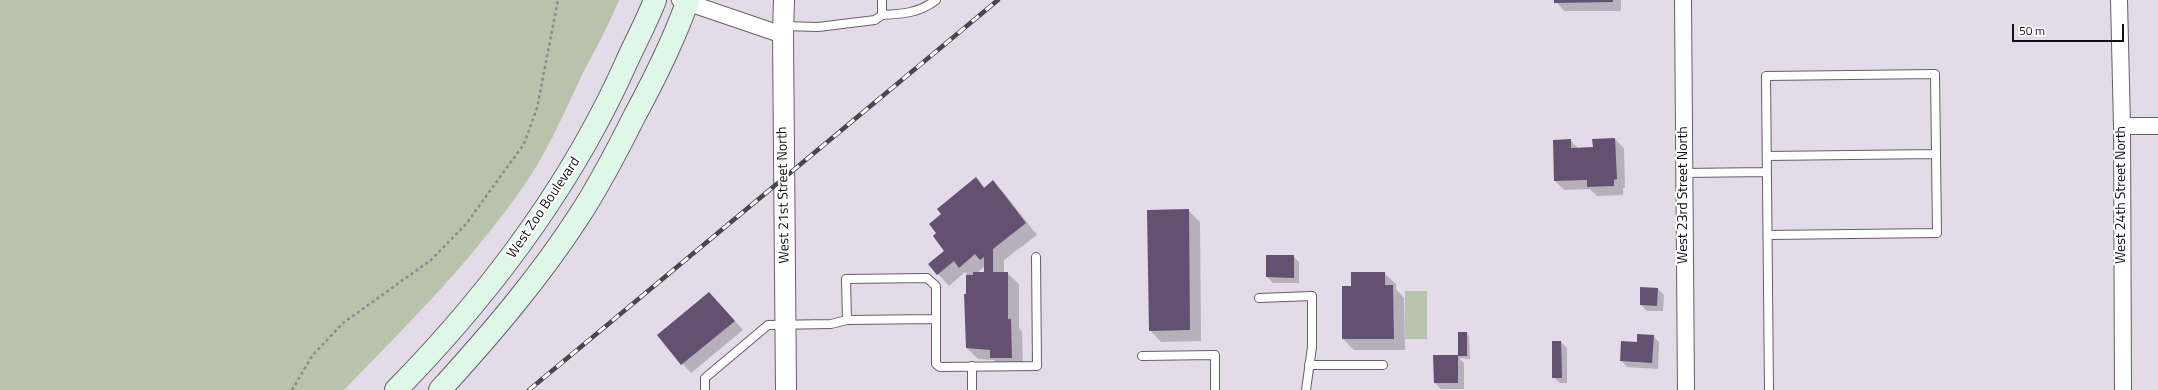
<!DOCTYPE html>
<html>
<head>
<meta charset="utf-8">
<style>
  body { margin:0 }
  #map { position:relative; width:2158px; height:390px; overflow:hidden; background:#e3dce8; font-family:"Titillium Web",sans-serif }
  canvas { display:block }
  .scale { position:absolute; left:2012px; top:24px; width:112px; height:18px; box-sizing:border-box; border:2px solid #110f13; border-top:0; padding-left:5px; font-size:12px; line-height:14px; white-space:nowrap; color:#110f13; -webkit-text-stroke:3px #fff; paint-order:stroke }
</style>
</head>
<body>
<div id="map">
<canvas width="2158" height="390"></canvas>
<div class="scale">50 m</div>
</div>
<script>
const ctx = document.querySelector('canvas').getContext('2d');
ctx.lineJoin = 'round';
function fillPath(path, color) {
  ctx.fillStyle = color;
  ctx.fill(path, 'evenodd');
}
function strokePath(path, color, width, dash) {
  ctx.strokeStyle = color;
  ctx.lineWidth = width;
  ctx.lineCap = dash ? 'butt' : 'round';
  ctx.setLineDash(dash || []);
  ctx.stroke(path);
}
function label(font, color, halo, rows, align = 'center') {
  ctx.font = font + ' "Titillium Web",sans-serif';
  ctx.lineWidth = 4;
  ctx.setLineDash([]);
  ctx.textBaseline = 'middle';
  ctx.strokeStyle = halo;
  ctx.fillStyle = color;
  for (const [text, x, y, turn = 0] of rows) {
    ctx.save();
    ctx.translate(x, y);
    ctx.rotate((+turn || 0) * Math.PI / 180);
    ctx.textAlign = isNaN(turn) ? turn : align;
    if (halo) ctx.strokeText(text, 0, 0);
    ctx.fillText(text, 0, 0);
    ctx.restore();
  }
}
fillPath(new Path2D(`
  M 0,0 L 619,0 C 608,27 596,48 583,73 C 566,108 551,145 529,178 C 477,256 409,323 344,390 L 0,390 Z
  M 1405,291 L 1427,291 L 1427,339 L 1405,339 Z`), '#b7c4ab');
fillPath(new Path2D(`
  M 1555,0 L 1621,0 L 1621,11 L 1564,11 Z
  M 1615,139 L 1624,148 L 1625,188 L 1623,188 L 1623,195 L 1597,196 L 1590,189 L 1564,190 L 1555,181 L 1570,140 L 1578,148 L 1594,148 Z
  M 976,178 L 985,188 L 993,182 L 1004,193 L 1037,235 L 1004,260 L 1004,273 L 1007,273 L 1019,284 L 1019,328 L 1022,332 L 1023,369 L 1003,369 L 994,360 L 978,359 L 967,348 L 968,276 L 965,272 L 949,286 L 929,264 L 946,251 L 938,233 L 942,214 ZM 985,266 L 985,273 L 977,273 Z
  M 1188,210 L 1200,222 L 1201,341 L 1161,342 L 1150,330 Z
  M 1293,256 L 1299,262 L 1299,283 L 1273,283 L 1267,277 Z
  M 1384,273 L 1396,284 L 1396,289 L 1404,298 L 1405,350 L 1354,350 L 1343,339 L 1352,287 Z
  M 1658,289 L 1664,295 L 1663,311 L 1647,311 L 1641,305 Z
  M 718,302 L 743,330 L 691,373 L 658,335 Z
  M 1459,333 L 1467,333 L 1469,336 L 1470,359 L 1459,358 L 1464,363 L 1464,389 L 1441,389 L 1435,383 L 1434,356 L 1459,356 Z
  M 1653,336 L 1659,342 L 1658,369 L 1627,367 L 1621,360 Z
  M 1561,342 L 1567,348 L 1567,383 L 1560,383 L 1553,377 Z`), '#0003');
fillPath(new Path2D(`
  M 1554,0 L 1613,0 L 1613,2 L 1554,3 Z
  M 1615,138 L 1617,179 L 1614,180 L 1614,186 L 1587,187 L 1587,180 L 1554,181 L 1553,140 L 1571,139 L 1571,148 L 1593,147 L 1592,139 Z
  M 976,177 L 984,188 L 993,180 L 1026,223 L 993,249 L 993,272 L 1008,272 L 1008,319 L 1011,319 L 1012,358 L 990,358 L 990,350 L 966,348 L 964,294 L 966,294 L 966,275 L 973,275 L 973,272 L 984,272 L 984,257 L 980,260 L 975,254 L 959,268 L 954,261 L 937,275 L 928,264 L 944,251 L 933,236 L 936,233 L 929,224 L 941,214 L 937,209 Z
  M 1189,209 L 1190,330 L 1149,331 L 1147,210 Z
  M 1266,255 L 1294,255 L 1294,278 L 1266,277 Z
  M 1351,272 L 1385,272 L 1385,285 L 1393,285 L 1394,339 L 1342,339 L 1342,286 L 1351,286 Z
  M 1640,287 L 1658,288 L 1657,306 L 1640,305 Z
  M 709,292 L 735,321 L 681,365 L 657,335 Z
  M 1458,332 L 1467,332 L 1467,356 L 1458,356 L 1458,383 L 1434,383 L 1433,355 L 1458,355 Z
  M 1637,334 L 1654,335 L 1652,363 L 1620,361 L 1621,341 L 1637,342 Z
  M 1552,341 L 1561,341 L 1562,378 L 1552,378 Z`), '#645071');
const service = new Path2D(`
  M 882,15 C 903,14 919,13 936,0
  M 783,26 L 818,27 L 875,20 L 882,15 L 882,0
  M 1767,156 L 1936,154
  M 1684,173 L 1767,172
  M 1768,235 L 1937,233 L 1935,74 L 1766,76 L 1769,390
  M 1259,298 L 1312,296 L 1312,347 L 1306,390
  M 847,320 L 846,279 L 927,278 L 936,286 L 936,364 L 940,367 L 1037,366 L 1036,257
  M 1142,356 L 1215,355 L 1215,390
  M 1309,365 L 1383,365
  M 972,366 L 972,390
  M 705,390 L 705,378 L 768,325 L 831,324 L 847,320 L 936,319`);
const minor = new Path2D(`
  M 680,0 L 783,35
  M 1683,0 L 1686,390
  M 2119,0 L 2122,126 L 2123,390
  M 2122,126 L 2158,126`);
const tertiary = new Path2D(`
  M 784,0 L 783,35 L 786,390`);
const secondary = new Path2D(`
  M 396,390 C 491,293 572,185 627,61 C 636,41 647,21 655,0
  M 440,390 C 490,335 539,278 579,216 C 600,184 618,149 635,115 C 655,78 674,40 688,0`);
strokePath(service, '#665f6b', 10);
strokePath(minor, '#665f6b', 18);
strokePath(tertiary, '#665f6b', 22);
strokePath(secondary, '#665f6b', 24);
strokePath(new Path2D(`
  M 292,390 L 312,356 L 343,323 L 431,260 L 466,224 L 524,144 L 537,108 L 558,0`), '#8d8891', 2.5, [3, 3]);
strokePath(service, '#fff', 8);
strokePath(minor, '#fff', 16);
strokePath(tertiary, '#fff', 20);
strokePath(secondary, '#dff7e6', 22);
const rail = new Path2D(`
  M 529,390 L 998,0`);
strokePath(rail, '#49464c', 4.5);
strokePath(rail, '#fff', 3, [9]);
label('14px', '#110f13', '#fff', [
  ["West 21st Street North",784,195,-91],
  ["West 23rd Street North",1684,195,-90],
  ["West 24th Street North",2122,195,-90],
  ["West Zoo Boulevard",544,208,-56]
]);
</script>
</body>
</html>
